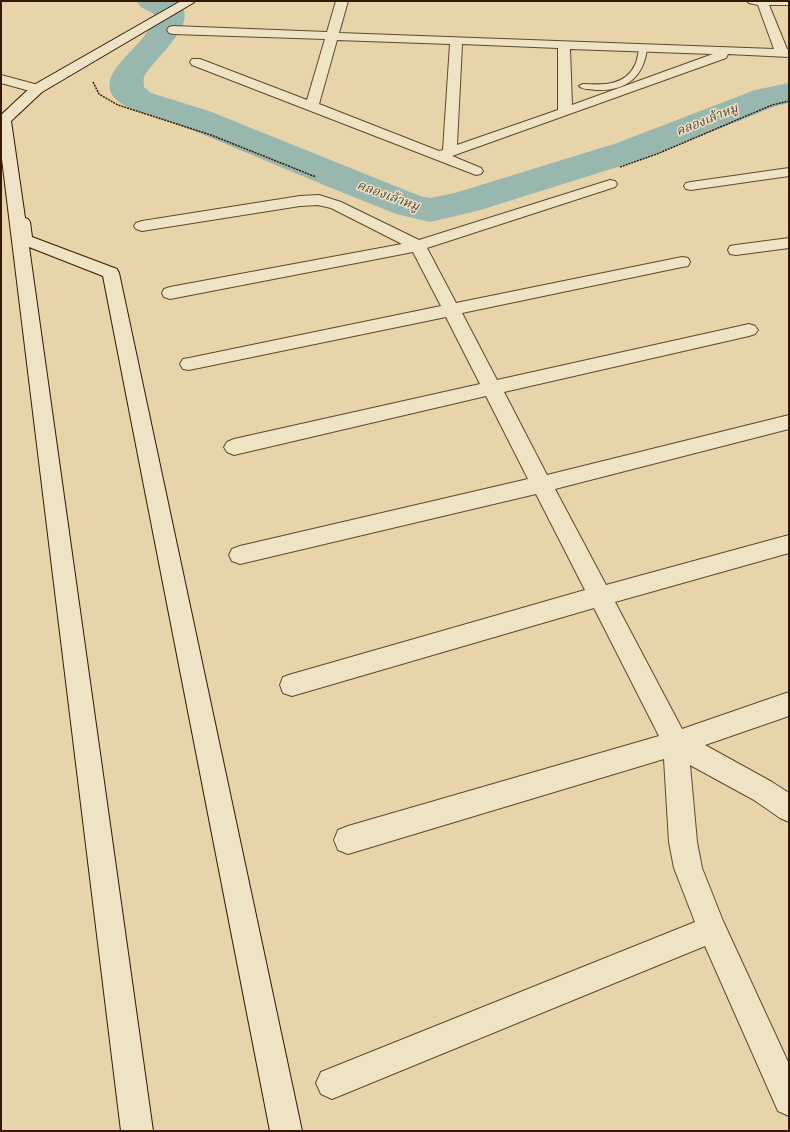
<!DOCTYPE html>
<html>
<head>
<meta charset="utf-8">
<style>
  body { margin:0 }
  #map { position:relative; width:790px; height:1132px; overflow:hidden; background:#e7d4a8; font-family:"Libre Caslon Text",serif }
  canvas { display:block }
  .frame { position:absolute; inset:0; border:2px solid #361702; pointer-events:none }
</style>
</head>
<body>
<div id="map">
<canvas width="790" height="1132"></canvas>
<div class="frame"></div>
</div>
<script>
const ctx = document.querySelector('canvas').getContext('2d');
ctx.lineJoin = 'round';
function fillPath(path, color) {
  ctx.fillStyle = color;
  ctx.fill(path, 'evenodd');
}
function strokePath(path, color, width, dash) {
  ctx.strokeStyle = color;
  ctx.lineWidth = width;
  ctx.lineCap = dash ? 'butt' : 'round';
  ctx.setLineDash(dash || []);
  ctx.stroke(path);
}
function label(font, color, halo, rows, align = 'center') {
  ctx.font = font + ' "Libre Caslon Text","Noto Serif Thai",serif';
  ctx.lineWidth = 3;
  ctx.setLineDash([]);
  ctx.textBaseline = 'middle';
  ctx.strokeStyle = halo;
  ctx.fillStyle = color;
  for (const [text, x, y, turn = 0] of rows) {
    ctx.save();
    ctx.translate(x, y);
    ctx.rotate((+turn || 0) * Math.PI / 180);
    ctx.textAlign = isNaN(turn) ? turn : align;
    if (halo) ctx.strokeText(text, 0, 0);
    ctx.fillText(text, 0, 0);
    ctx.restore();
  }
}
fillPath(new Path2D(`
  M 136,1 L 174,1 C 208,17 151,61 144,77 C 143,80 144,84 144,87 L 151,93 L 209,111 L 420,196 L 430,198 L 455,193 L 617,143 L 755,90 L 789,83 L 789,103 L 776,106 L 643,159 L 477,211 L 430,222 L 396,214 C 350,196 305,177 259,158 C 226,144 192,129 158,118 C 144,113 114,106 110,90 C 104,64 153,42 154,14 L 141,7 Z`), '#98b7af');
const lane = new Path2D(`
  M 640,46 L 646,46 L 647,48 C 644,77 626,91 597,90 C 591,89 583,90 579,86 L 583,84 C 603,85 625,86 635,65 C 638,59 638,52 640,46 Z`);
const street = new Path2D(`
  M 336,1 L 348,1 L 339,33 L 774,49 L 758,5 L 749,3 L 747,1 L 789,1 L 789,5 L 769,5 L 787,49 L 789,49 L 789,57 L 728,54 L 726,58 L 452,156 L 481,168 L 483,171 L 481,174 L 476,175 L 192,65 L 190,62 L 192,59 L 200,59 L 307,100 L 325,39 L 173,34 L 169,33 L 167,30 L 169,27 L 173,26 L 327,32 ZM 337,40 L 450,44 L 443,150 L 439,151 L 319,104 ZM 462,44 L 558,48 L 558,110 L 457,145 ZM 570,49 L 713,54 L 572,105 Z
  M 1,75 L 42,86 L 44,89 L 42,92 L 37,93 L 1,83 Z
  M 789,168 L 789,176 L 691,190 L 686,189 L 684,186 L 686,183 L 691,182 Z
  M 610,180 L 615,181 L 617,184 L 615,187 L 427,248 L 456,303 L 682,257 L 688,258 L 690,262 L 688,266 L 682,267 L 462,313 L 497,380 L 749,324 L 755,326 L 758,330 L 755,334 L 749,336 L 504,392 L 547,475 L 789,415 L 789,429 L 555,489 L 606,585 L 789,535 L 789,553 L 615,602 L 682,729 L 789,692 L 789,716 L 705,745 L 772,782 L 789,793 L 789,822 L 780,818 L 754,800 L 690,765 L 697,842 L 702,868 L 723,921 L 789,1064 L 789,1116 L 778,1111 L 705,946 L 332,1099 L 321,1094 L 316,1083 L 321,1072 L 695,922 L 674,868 L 669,842 L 664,759 L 348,854 L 338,850 L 334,840 L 338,830 L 348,826 L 659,736 L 594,608 L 292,696 L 283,693 L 280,685 L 283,677 L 292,674 L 585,590 L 536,494 L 240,564 L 232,561 L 229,555 L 232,549 L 240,546 L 528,479 L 486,396 L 234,455 L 227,452 L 224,447 L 227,442 L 234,439 L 480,384 L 446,317 L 189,370 L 183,369 L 180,364 L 183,359 L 189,358 L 441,306 L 413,252 L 170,299 L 164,297 L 162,293 L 164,289 L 170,287 L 402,244 L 331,208 L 318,205 L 300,206 L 142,231 L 136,229 L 134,226 L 136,223 L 142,221 L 300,196 L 319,195 L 341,202 L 419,240 Z
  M 789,238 L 789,248 L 736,255 L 730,254 L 728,250 L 730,246 L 736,245 Z`);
const secondary = new Path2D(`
  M 181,1 L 195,1 L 193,3 L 42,92 L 11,121 L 25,218 L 28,219 L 30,222 L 32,237 L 117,269 L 119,273 L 302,1131 L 270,1131 L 103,276 L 29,247 L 153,1131 L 121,1131 L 1,151 L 1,115 L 32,86 Z`);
strokePath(lane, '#62462c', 2);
strokePath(street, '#62462c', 2);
strokePath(secondary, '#361702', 2);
strokePath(new Path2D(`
  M 93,82 L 99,94 L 118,105 L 211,135 L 316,177
  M 620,167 L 657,154 L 772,105 L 789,101`), '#361702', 1.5, [2, 1]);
fillPath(lane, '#efe3c6');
fillPath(street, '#efe3c6');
fillPath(secondary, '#efe3c6');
label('italic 13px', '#534736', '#efe3c6', [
  ["คลองเล้าหมู",707,120,-22],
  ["คลองเล้าหมู",388,196,20]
]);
</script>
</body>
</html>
